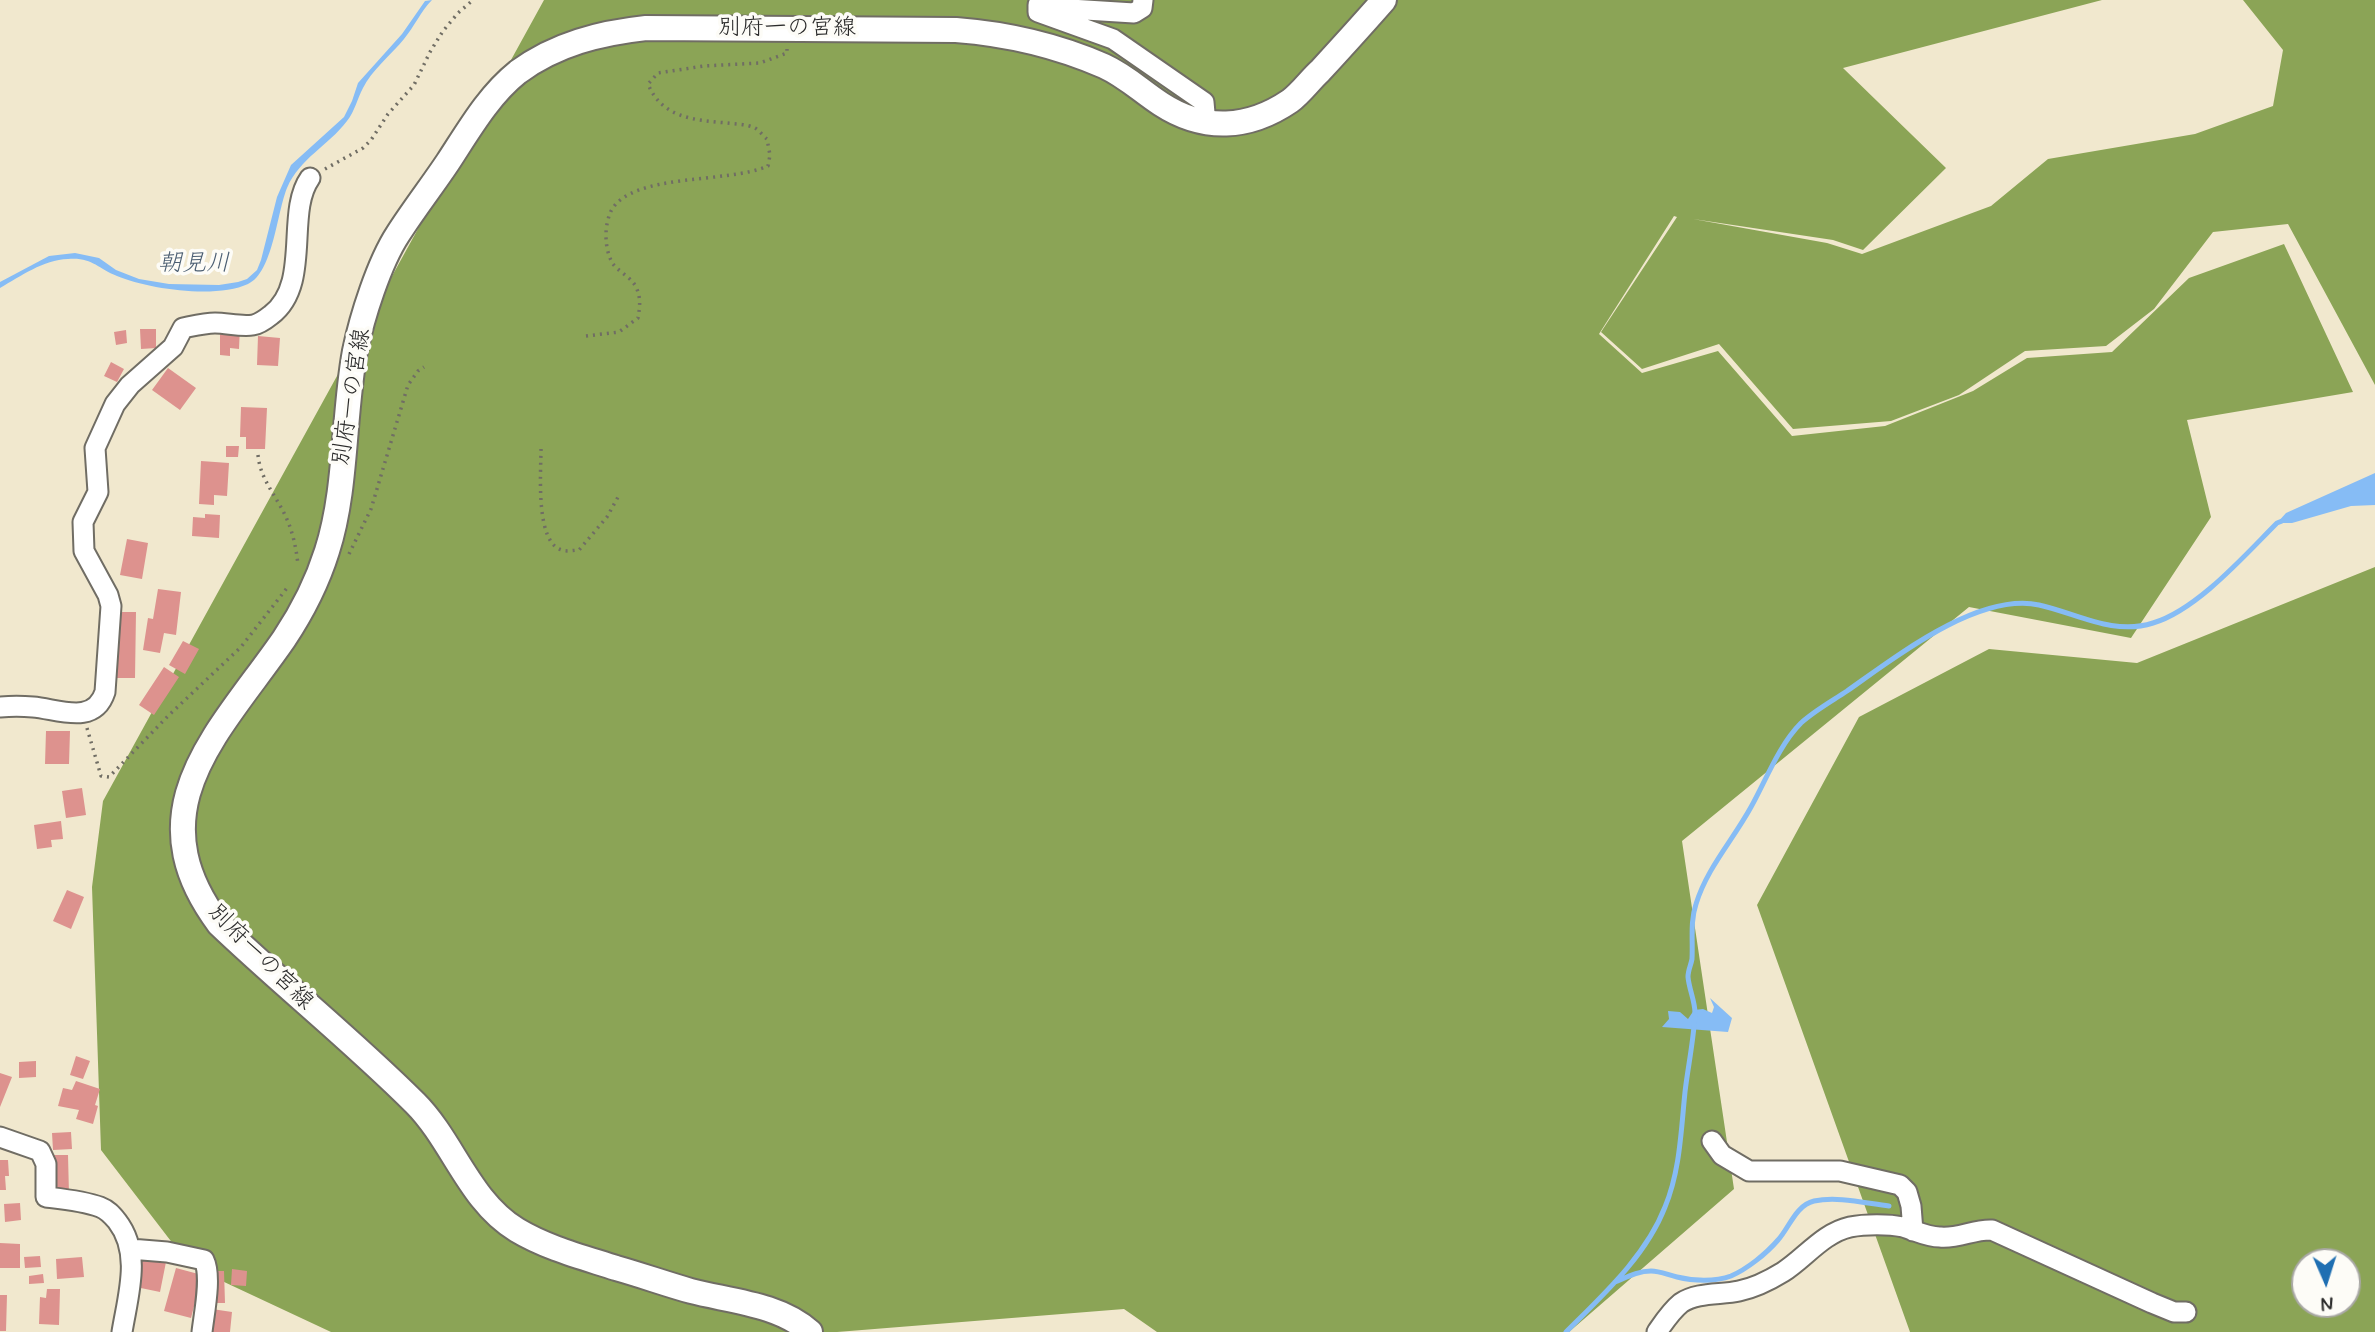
<!DOCTYPE html>
<html>
<head>
<meta charset="utf-8">
<style>
  body { margin:0 }
  #map { position:relative; width:2375px; height:1332px; overflow:hidden; background:#f1e8ce; font-family:Mynerve,sans-serif }
  canvas { display:block }
  .north { position:absolute; left:2291px; top:1248px; width:70px; height:70px; box-sizing:border-box; background:#fdfcf7; border:2px solid #a9a8a5; border-radius:50%; rotate:177deg; font-size:19px; font-weight:700; line-height:28px; text-align:center; color:#2b2b2b }
  .north::after { content:''; display:block; margin:auto; width:24px; height:32px; background:#1f6fb2; clip-path:polygon(50% 0,100% 100%,50% 72%,0 100%) }
</style>
</head>
<body>
<div id="map">
<canvas width="2375" height="1332"></canvas>
<div class="north">N</div>
</div>
<script>
const ctx = document.querySelector('canvas').getContext('2d');
ctx.lineJoin = 'round';
function fillPath(path, color) {
  ctx.fillStyle = color;
  ctx.fill(path, 'evenodd');
}
function strokePath(path, color, width, dash) {
  ctx.strokeStyle = color;
  ctx.lineWidth = width;
  ctx.lineCap = dash ? 'butt' : 'round';
  ctx.setLineDash(dash || []);
  ctx.stroke(path);
}
function label(font, color, halo, rows, align = 'center') {
  ctx.font = font + ' Mynerve,"Klee One",sans-serif';
  ctx.lineWidth = 7;
  ctx.setLineDash([]);
  ctx.textBaseline = 'middle';
  ctx.strokeStyle = halo;
  ctx.fillStyle = color;
  for (const [text, x, y, turn = 0] of rows) {
    ctx.save();
    ctx.translate(x, y);
    ctx.rotate((+turn || 0) * Math.PI / 180);
    ctx.textAlign = isNaN(turn) ? turn : align;
    if (halo) ctx.strokeText(text, 0, 0);
    ctx.fillText(text, 0, 0);
    ctx.restore();
  }
}
fillPath(new Path2D(`
  M 544,0 L 2102,0 L 1843,68 L 1946,168 L 1863,250 L 1833,240 L 1693,219 L 1827,243 L 1862,254 L 1991,206 L 2048,159 L 2195,134 L 2273,106 L 2283,50 L 2243,0 L 2375,0 L 2375,385 L 2288,224 L 2213,232 L 2154,309 L 2106,346 L 2025,351 L 1959,395 L 1891,421 L 1793,429 L 1719,344 L 1642,369 L 1601,332 L 1677,217 L 1674,216 L 1599,334 L 1642,373 L 1718,351 L 1792,436 L 1885,426 L 1973,391 L 2027,358 L 2112,352 L 2189,278 L 2284,244 L 2353,392 L 2187,420 L 2211,517 L 2131,638 L 1969,607 L 1682,841 L 1734,1189 L 1569,1332 L 1157,1332 L 1124,1309 L 837,1332 L 331,1332 L 190,1266 L 101,1150 L 92,887 L 103,801 Z
  M 2375,567 L 2375,1332 L 1910,1332 L 1757,905 L 1859,717 L 1989,649 L 2137,663 ZM 2305,1262 L 2347,1262 L 2347,1304 L 2305,1304 Z`), '#8ba456');
fillPath(new Path2D(`
  M 432,0 C 421,11 414,27 404,39 C 392,54 371,71 363,88 C 357,99 355,111 347,121 C 328,146 300,158 287,188 C 277,212 273,273 248,284 C 216,299 148,289 117,276 C 97,268 92,257 68,259 C 43,260 21,276 0,288 L 0,282 L 49,256 L 75,253 L 99,258 L 116,270 L 139,279 L 169,284 L 219,285 L 238,282 L 247,279 L 257,270 L 261,260 L 277,197 L 291,165 L 344,117 L 352,101 L 358,83 L 402,34 L 425,1 Z
  M 2375,473 L 2375,505 L 2351,506 L 2292,523 L 2277,523 L 2286,513 Z
  M 1710,998 L 1732,1018 L 1728,1032 L 1662,1027 L 1669,1019 L 1668,1011 L 1680,1012 L 1688,1019 L 1694,1010 L 1703,1009 L 1712,1013 L 1714,1007 Z`), '#86bcf5');
strokePath(new Path2D(`
  M 1615,1282 C 1627,1277 1638,1271 1651,1271 C 1660,1271 1668,1275 1677,1277 C 1693,1281 1715,1282 1731,1276 C 1747,1269 1766,1254 1778,1240 C 1789,1228 1796,1205 1814,1201 C 1837,1196 1865,1203 1889,1206
  M 1566,1332 C 1603,1295 1646,1256 1665,1207 C 1680,1171 1681,1131 1685,1092 C 1688,1066 1694,1039 1695,1013 C 1695,1001 1689,989 1688,977 C 1688,970 1691,965 1692,959 C 1693,940 1690,922 1696,904 C 1707,868 1733,840 1751,807 C 1766,780 1779,745 1801,723 C 1814,711 1832,701 1847,691 C 1894,658 1978,592 2039,605 C 2076,613 2113,636 2153,623 C 2197,610 2245,555 2277,523 L 2282,521`), '#86bcf5', 5);
fillPath(new Path2D(`
  M 220,326 L 240,326 L 239,349 L 230,348 L 230,356 L 220,355 Z
  M 140,329 L 156,329 L 156,348 L 141,349 Z
  M 126,330 L 127,343 L 116,345 L 114,332 Z
  M 258,336 L 280,338 L 278,366 L 257,365 Z
  M 111,362 L 124,369 L 117,382 L 104,376 Z
  M 168,368 L 196,388 L 180,410 L 152,390 Z
  M 241,407 L 267,408 L 265,449 L 246,449 L 246,437 L 240,437 Z
  M 226,446 L 239,446 L 238,457 L 226,457 Z
  M 201,461 L 229,463 L 227,496 L 214,495 L 214,505 L 199,504 Z
  M 205,514 L 220,515 L 219,538 L 192,536 L 193,517 L 205,518 Z
  M 127,539 L 148,543 L 142,579 L 120,575 Z
  M 158,589 L 181,592 L 176,635 L 164,633 L 160,653 L 143,650 L 148,618 L 153,619 Z
  M 115,612 L 136,612 L 135,678 L 114,678 Z
  M 183,641 L 199,649 L 185,674 L 169,665 Z
  M 164,667 L 179,677 L 154,715 L 139,705 Z
  M 46,731 L 70,731 L 69,764 L 45,764 Z
  M 82,788 L 86,815 L 66,818 L 62,791 Z
  M 61,821 L 63,839 L 51,840 L 52,847 L 37,849 L 34,825 Z
  M 67,890 L 84,897 L 71,929 L 53,921 Z
  M 76,1056 L 90,1061 L 83,1079 L 70,1075 Z
  M 36,1061 L 36,1077 L 19,1078 L 19,1062 Z
  M 0,1073 L 12,1077 L 0,1107 Z
  M 76,1081 L 100,1089 L 95,1105 L 98,1106 L 93,1124 L 76,1119 L 79,1110 L 58,1106 L 63,1088 L 72,1090 Z
  M 71,1132 L 72,1149 L 53,1150 L 52,1133 Z
  M 54,1155 L 68,1155 L 69,1194 L 55,1195 Z
  M 0,1160 L 8,1160 L 9,1176 L 5,1176 L 6,1190 L 0,1190 Z
  M 20,1203 L 21,1220 L 5,1222 L 4,1204 Z
  M 0,1243 L 20,1244 L 20,1268 L 0,1268 Z
  M 40,1256 L 41,1267 L 25,1268 L 24,1257 Z
  M 82,1257 L 84,1277 L 57,1279 L 56,1259 Z
  M 143,1257 L 166,1262 L 160,1292 L 136,1287 Z
  M 176,1268 L 202,1275 L 191,1318 L 164,1311 Z
  M 232,1269 L 247,1271 L 246,1286 L 231,1285 Z
  M 213,1271 L 224,1271 L 225,1303 L 214,1303 Z
  M 43,1274 L 44,1283 L 29,1284 L 29,1276 Z
  M 47,1289 L 60,1289 L 59,1325 L 39,1324 L 40,1297 L 46,1298 Z
  M 0,1295 L 7,1295 L 6,1331 L 0,1331 Z
  M 212,1309 L 232,1312 L 230,1332 L 209,1332 Z`), '#dd928e');
const minor = new Path2D(`
  M 1143,0 L 1142,8 L 1134,13 L 1070,9 L 1043,3 L 1038,5 L 1038,12 L 1113,39 L 1204,102 L 1206,124
  M 0,707 C 11,706 22,706 33,707 C 58,709 94,726 105,692 L 111,606 L 108,595 L 84,551 L 83,522 L 98,492 L 95,448 L 115,404 L 130,385 L 173,347 L 183,328 C 193,326 205,323 215,323 C 227,323 241,327 253,325 C 259,324 266,319 271,315 C 312,284 285,213 310,178
  M 0,1137 L 40,1151 L 46,1164 L 46,1197 C 63,1199 84,1201 100,1207 C 108,1210 112,1215 117,1221 C 142,1253 128,1295 122,1332
  M 1712,1141 L 1722,1155 L 1749,1171 L 1840,1171 L 1900,1185 L 1907,1192 L 1911,1206 L 1913,1231
  M 130,1249 L 167,1252 L 204,1260 C 212,1276 204,1314 202,1332
  M 1657,1332 C 1664,1322 1671,1311 1681,1303 C 1697,1292 1721,1295 1739,1291 C 1754,1288 1770,1280 1783,1272 C 1805,1258 1823,1233 1850,1227 C 1865,1224 1889,1224 1903,1227 C 1916,1231 1927,1237 1940,1237 C 1958,1239 1974,1229 1992,1230 L 2152,1303 L 2174,1312 L 2186,1312`);
const major = new Path2D(`
  M 810,1332 C 779,1304 730,1301 691,1291 C 666,1284 641,1275 616,1268 C 582,1257 547,1248 517,1230 C 469,1201 453,1141 415,1103 C 353,1041 283,985 219,924 C 133,809 219,733 284,639 C 302,612 317,583 327,551 C 347,489 343,416 355,351 C 362,317 379,263 398,234 C 414,209 432,186 448,162 C 469,130 488,96 518,72 C 556,44 600,33 646,28 L 956,30 C 1008,34 1056,45 1104,66 C 1126,76 1141,91 1161,104 C 1204,132 1249,129 1290,101 C 1301,93 1310,80 1320,71 C 1342,47 1363,24 1384,0`);
strokePath(minor, '#706d64', 23);
strokePath(major, '#706d64', 28);
strokePath(new Path2D(`
  M 325,169 L 363,148 L 371,140 L 388,114 L 414,85 L 430,52 L 443,31 L 458,13 L 473,0
  M 586,336 L 619,332 L 638,318 C 640,307 641,297 636,287 C 631,277 619,272 613,264 C 604,249 604,226 611,211 C 632,172 728,184 768,166 L 770,155 L 767,139 C 763,136 759,130 755,128 C 747,124 735,124 727,123 C 694,120 662,118 648,84 L 658,73 L 704,66 L 760,63 L 787,53 L 787,49
  M 541,449 C 541,472 535,543 562,550 C 567,552 575,550 579,550 L 607,517 L 618,497
  M 258,455 C 260,477 273,492 283,511 C 292,528 296,546 298,565
  M 349,554 L 371,509 L 408,385 L 418,371 L 424,367
  M 87,728 L 101,776 L 109,777 L 168,716 L 241,647 L 287,588`), '#706d64', 3.5, [2, 5]);
strokePath(minor, '#fff', 19);
strokePath(major, '#fff', 24);
label('23px', '#2b2b2b', '#fdfcf7', [
  ["別府一の宮線",787,29],
  ["別府一の宮線",353,397,-81],
  ["別府一の宮線",260,958,45]
]);
label('italic 24px', '#4b5e72', '#fdfcf7', [
  ["朝見川",194,265]
]);
</script>
</body>
</html>
